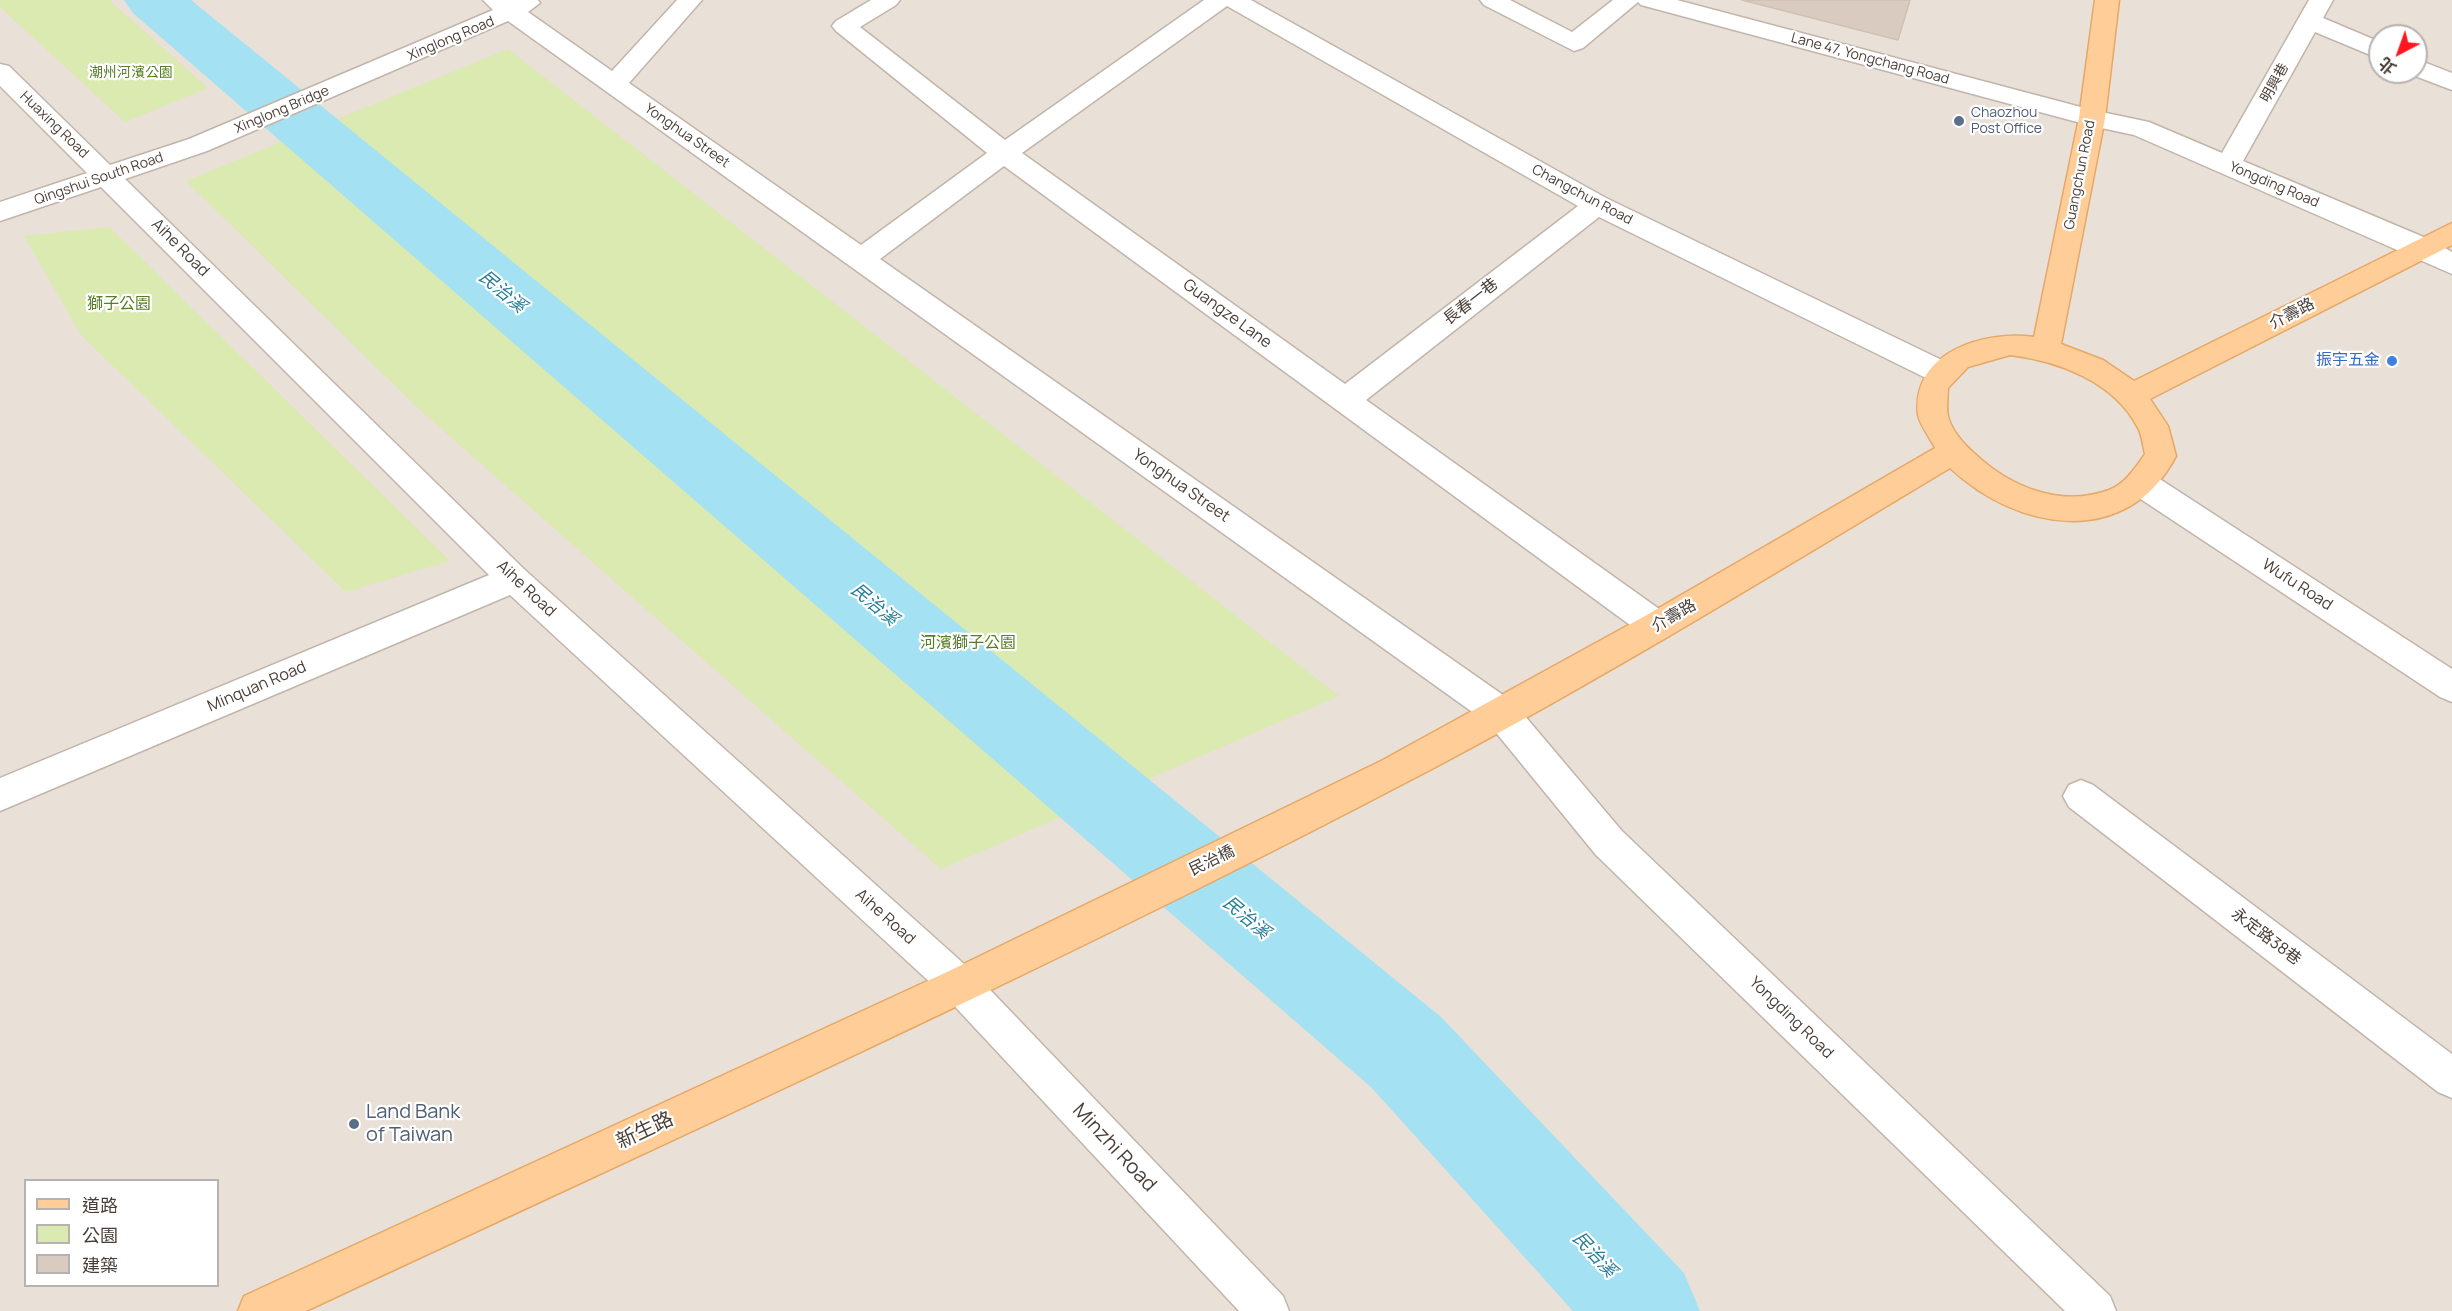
<!DOCTYPE html>
<html>
<head>
<meta charset="utf-8">
<style>
  body { margin:0 }
  #map { position:relative; width:2452px; height:1311px; overflow:hidden; background:#f5efe9; font-family:Manrope,"Noto Sans TC",sans-serif }
  canvas { display:block }
  .legend { position:absolute; left:24px; top:1179px; width:195px; height:108px; box-sizing:border-box; background:#fff; border:2px solid #b6b2af; margin:0; padding:8px 10px; list-style:none; font-size:18px; color:#493e37 }
  .legend li { display:flex; align-items:center; gap:12px; height:30px }
  .legend b { width:30px; border:2px solid #b6b2af }
  .north { position:absolute; left:2368px; top:24px; width:60px; height:60px; box-sizing:border-box; background:#fff; border:2px solid #b6b2af; border-radius:50%; rotate:221deg; font-size:16px; font-weight:700; line-height:24px; text-align:center; color:#493e37 }
  .north::after { content:''; display:block; margin:auto; width:21px; height:27px; background:#ff161f; clip-path:polygon(50% 0,100% 100%,50% 72%,0 100%) }
</style>
</head>
<body>
<div id="map">
<canvas width="2452" height="1311"></canvas>
<ul class="legend">
<li><b style="height:8px;background:#ffce98"></b>道路</li>
<li><b style="height:16px;background:#dbeab1"></b>公園</li>
<li><b style="height:16px;background:#dacbc1"></b>建築</li>
</ul>
<div class="north">北</div>
</div>
<script>
const ctx = document.querySelector('canvas').getContext('2d');
ctx.lineJoin = 'round';
function fillPath(path, color) {
  ctx.fillStyle = color;
  ctx.fill(path, 'evenodd');
}
function strokePath(path, color, width, dash) {
  ctx.strokeStyle = color;
  ctx.lineWidth = width;
  ctx.lineCap = dash ? 'butt' : 'round';
  ctx.setLineDash(dash || []);
  ctx.stroke(path);
}
function label(font, color, halo, rows, align = 'center') {
  ctx.font = font + ' Manrope,"Noto Sans TC",sans-serif';
  ctx.lineWidth = 4.5;
  ctx.setLineDash([]);
  ctx.textBaseline = 'middle';
  ctx.strokeStyle = halo;
  ctx.fillStyle = color;
  for (const [text, x, y, turn = 0] of rows) {
    ctx.save();
    ctx.translate(x, y);
    ctx.rotate((+turn || 0) * Math.PI / 180);
    ctx.textAlign = isNaN(turn) ? turn : align;
    if (halo) ctx.strokeText(text, 0, 0);
    ctx.fillText(text, 0, 0);
    ctx.restore();
  }
}
fillPath(new Path2D(`
  M 0,0 L 2452,0 L 2452,1311 L 0,1311 ZM 2380,36 L 2416,36 L 2416,72 L 2380,72 ZM 26,1180 L 218,1180 L 218,1286 L 26,1286 Z`), '#e9e0d7');
fillPath(new Path2D(`
  M 0,0 L 109,0 L 208,88 L 125,122 L 0,7 Z
  M 508,49 L 1339,696 L 941,869 L 420,410 L 186,181 Z
  M 109,227 L 450,561 L 346,592 L 81,335 L 24,236 Z`), '#dbeab1');
fillPath(new Path2D(`
  M 124,0 L 191,0 L 1441,1017 L 1684,1273 L 1700,1311 L 1573,1311 L 1371,1087 L 133,13 Z`), '#a4e1f2');
const building = new Path2D(`
  M 1742,0 L 1910,0 L 1898,40 Z`);
fillPath(building, '#dacbc1');
strokePath(building, '#d2bfb1', 1.5);
const minor = new Path2D(`
  M 483,0 L 538,0 L 540,3 L 528,12 L 612,71 L 677,0 L 702,0 L 629,83 L 861,245 L 987,153 L 836,31 L 832,26 L 836,21 L 871,0 L 900,0 L 896,5 L 860,27 L 1005,140 L 1204,0 L 1251,0 L 1606,198 L 1950,364 L 1954,372 L 1950,380 L 1940,383 L 1930,380 L 1599,217 L 1366,400 L 1669,616 L 1673,626 L 1669,636 L 1657,640 L 1645,636 L 1004,166 L 880,259 L 1513,702 L 1622,831 L 2110,1296 L 2116,1311 L 2065,1311 L 1596,855 L 1489,724 L 508,21 L 207,151 L 125,179 L 525,570 L 973,972 L 1283,1296 L 1289,1311 L 1239,1311 L 947,998 L 510,595 L 0,811 L 0,778 L 489,575 L 101,187 L 0,221 L 0,202 L 87,173 L 0,86 L 0,64 L 9,66 L 110,165 L 189,139 L 493,10 ZM 1227,6 L 1578,206 L 1345,384 L 1022,153 Z
  M 1480,0 L 1510,0 L 1572,32 L 1613,0 L 1677,0 L 2092,110 L 2149,122 L 2222,153 L 2309,0 L 2333,0 L 2323,18 L 2380,42 L 2380,59 L 2315,32 L 2243,161 L 2433,241 L 2452,252 L 2452,274 L 2134,135 L 2092,126 L 1641,5 L 1638,2 L 1583,48 L 1574,51 L 1484,5 Z
  M 2416,59 L 2452,73 L 2452,90 L 2407,73 L 2416,72 Z
  M 2141,471 L 2152,474 L 2452,669 L 2452,702 L 2440,697 L 2130,492 L 2126,483 L 2130,474 Z
  M 2081,780 L 2093,785 L 2452,1054 L 2452,1098 L 2438,1092 L 2069,807 L 2063,796 L 2069,785 Z`);
const major = new Path2D(`
  M 2095,0 L 2119,0 L 2105,118 L 2061,344 L 2103,360 L 2134,381 L 2452,223 L 2452,245 L 2150,399 L 2168,426 L 2176,456 C 2127,550 2017,531 1950,468 C 1770,576 1590,687 1403,784 C 1044,972 673,1139 306,1311 L 238,1311 L 244,1296 L 947,972 L 1381,761 L 1645,616 L 1935,448 C 1930,438 1920,425 1918,415 C 1911,352 1984,330 2034,337 L 2079,118 ZM 2010,355 C 2058,361 2114,381 2138,428 C 2142,435 2143,446 2145,454 C 2136,467 2125,484 2109,490 C 2060,508 2010,487 1974,453 C 1964,444 1951,430 1948,416 C 1946,407 1948,396 1948,388 L 1968,367 Z`);
strokePath(minor, '#c1b5ab', 3);
strokePath(major, '#e7a765', 3);
fillPath(minor, '#fff');
fillPath(major, '#ffce98');
for (const [x, y, r, color] of [
  [1959,121,6,"#5c6f8a"],
  [2392,361,6,"#3f7fe0"],
  [354,1124,6,"#5c6f8a"]
]) {
  const dot = new Path2D();
  dot.arc(x, y, r, 0, 2 * Math.PI);
  ctx.fillStyle = color;
  ctx.fill(dot);
  strokePath(dot, '#fff', 2);
}
label('14px', '#493e37', '#fff', [
  ["Xinglong Road",451,39,-23],
  ["Lane 47, Yongchang Road",1870,59,15],
  ["明興巷",2275,83,-61],
  ["Xinglong Bridge",282,110,-23],
  ["Huaxing Road",54,125,44],
  ["Yonghua Street",687,136,35],
  ["Guangchun Road",2080,175,-79],
  ["Qingshui South Road",99,179,-19],
  ["Yongding Road",2274,185,23],
  ["Changchun Road",1582,195,28]
]);
label('14px', '#587d28', '#fff', [
  ["潮州河濱公園",131,73]
]);
label('14px', '#4e5e75', '#fff', [
  ["Chaozhou",1971,113],
  ["Post Office",1971,129]
], 'left');
label('16px', '#493e37', '#fff', [
  ["Aihe Road",180,248,45],
  ["長春一巷",1471,302,-38],
  ["Guangze Lane",1227,314,36],
  ["介壽路",2292,314,-27],
  ["Yonghua Street",1181,486,35],
  ["Wufu Road",2297,585,33],
  ["Aihe Road",526,589,43],
  ["介壽路",1674,616,-30],
  ["Minquan Road",257,687,-23],
  ["民治橋",1212,861,-26],
  ["Aihe Road",885,917,42],
  ["永定路38巷",2266,937,37],
  ["Yongding Road",1791,1018,44]
]);
label('16px', '#587d28', '#fff', [
  ["獅子公園",119,305],
  ["河濱獅子公園",968,644]
]);
label('16px', '#366cbe', '#fff', [
  ["振宇五金",2380,361]
], 'right');
label('italic 18px', '#277d97', '#fff', [
  ["民治溪",502,292,40],
  ["民治溪",874,605,40],
  ["民治溪",1246,918,40],
  ["民治溪",1594,1255,47]
]);
label('20px', '#4e5e75', '#fff', [
  ["Land Bank",366,1112],
  ["of Taiwan",366,1135]
], 'left');
label('20px', '#493e37', '#fff', [
  ["新生路",645,1131,-25],
  ["Minzhi Road",1114,1148,47]
]);
</script>
</body>
</html>
